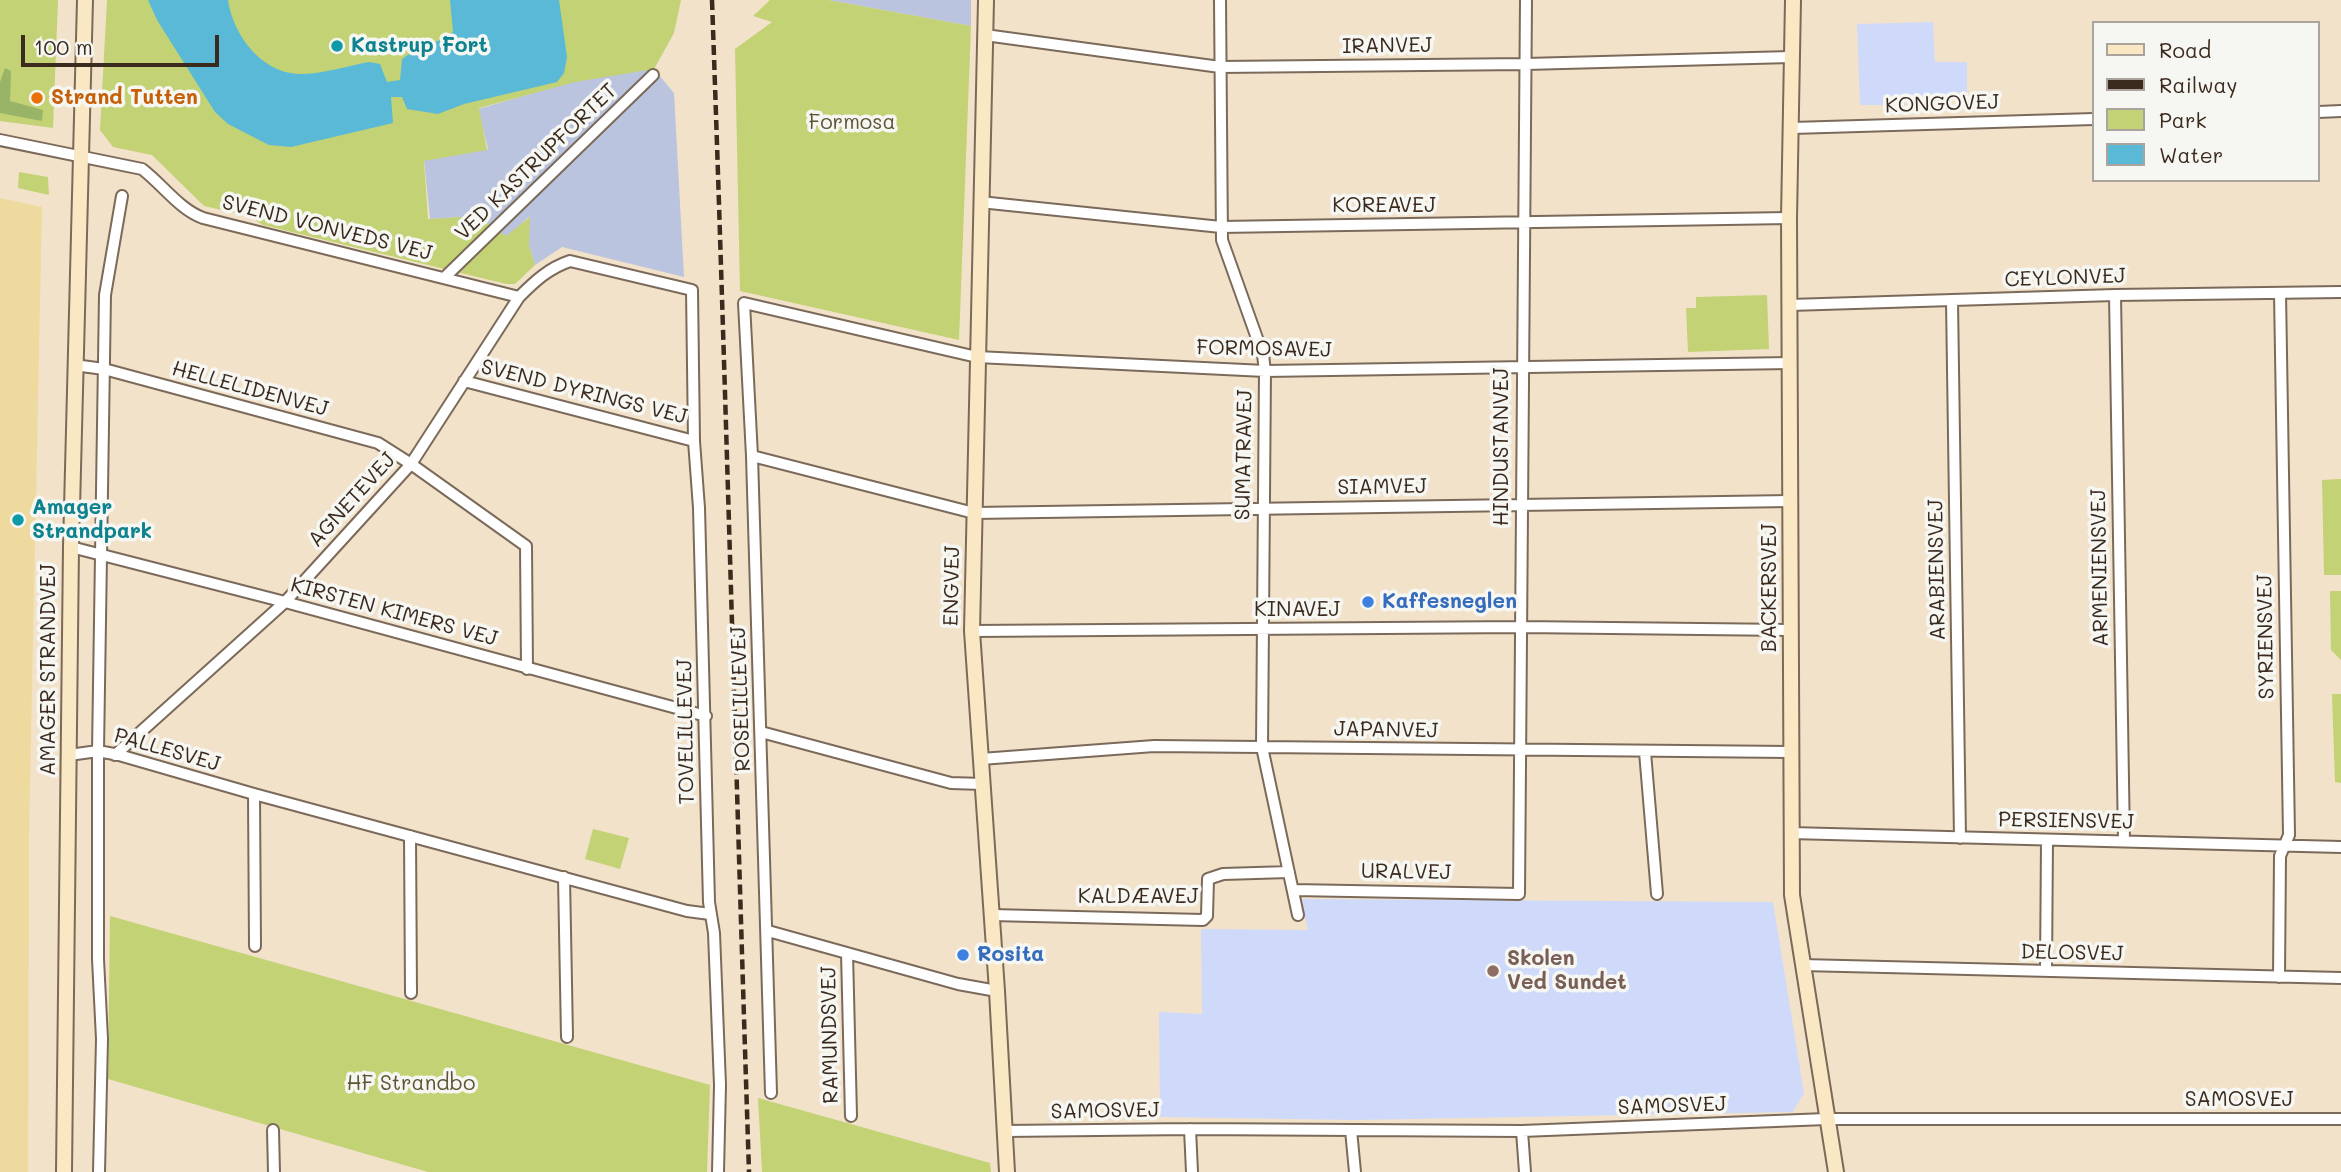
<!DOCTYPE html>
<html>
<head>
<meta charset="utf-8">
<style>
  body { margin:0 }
  #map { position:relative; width:2341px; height:1172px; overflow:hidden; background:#f2e2ca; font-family:Mali,sans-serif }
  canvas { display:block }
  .legend { position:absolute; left:2092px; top:21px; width:228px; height:161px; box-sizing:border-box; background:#f6f6f2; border:2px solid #aba49d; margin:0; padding:9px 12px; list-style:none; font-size:21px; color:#3b2a1e }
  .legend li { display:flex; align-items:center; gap:14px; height:35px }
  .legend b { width:35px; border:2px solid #aba49d }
  .scale { position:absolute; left:21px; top:35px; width:198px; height:32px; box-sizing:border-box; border:4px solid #3b2a1e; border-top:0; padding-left:9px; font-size:21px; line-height:24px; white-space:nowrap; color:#3b2a1e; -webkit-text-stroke:5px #f6f6f2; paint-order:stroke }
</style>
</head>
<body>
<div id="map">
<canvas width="2341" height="1172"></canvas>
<ul class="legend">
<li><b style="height:9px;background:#fae7c3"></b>Road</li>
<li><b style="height:9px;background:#3b2a1e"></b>Railway</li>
<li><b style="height:19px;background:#c2d274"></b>Park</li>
<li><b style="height:19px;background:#59b9d7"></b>Water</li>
</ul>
<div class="scale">100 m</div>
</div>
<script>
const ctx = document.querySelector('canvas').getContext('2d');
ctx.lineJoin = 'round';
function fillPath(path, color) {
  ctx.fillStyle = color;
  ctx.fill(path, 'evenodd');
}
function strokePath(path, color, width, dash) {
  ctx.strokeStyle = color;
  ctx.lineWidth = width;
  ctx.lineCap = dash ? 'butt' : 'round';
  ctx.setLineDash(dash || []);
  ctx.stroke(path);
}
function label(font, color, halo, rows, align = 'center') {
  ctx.font = font + ' Mali,sans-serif';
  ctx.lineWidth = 7;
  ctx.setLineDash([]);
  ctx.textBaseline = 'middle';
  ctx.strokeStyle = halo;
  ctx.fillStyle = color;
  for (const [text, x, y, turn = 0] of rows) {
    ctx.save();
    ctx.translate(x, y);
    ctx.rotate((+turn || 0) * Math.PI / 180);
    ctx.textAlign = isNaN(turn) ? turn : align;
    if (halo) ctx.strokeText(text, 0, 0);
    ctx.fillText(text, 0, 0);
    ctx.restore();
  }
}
fillPath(new Path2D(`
  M 1933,22 L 1935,62 L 1967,62 L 1967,99 L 1905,102 L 1905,105 L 1860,105 L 1857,24 Z
  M 1301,899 L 1773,902 L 1804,1093 L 1793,1112 L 1356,1120 L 1160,1117 L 1159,1012 L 1202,1014 L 1201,929 L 1308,930 Z`), '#cfdafa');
fillPath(new Path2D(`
  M 828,0 L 971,0 L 971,26 Z
  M 653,68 L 674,93 L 684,277 L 562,247 L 535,265 L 529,246 L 529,217 L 506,237 L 477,216 L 430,219 L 424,160 L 488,149 L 478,109 L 575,81 Z`), '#bac4de');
fillPath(new Path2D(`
  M 0,0 L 58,0 L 53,128 L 0,121 Z
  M 107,0 L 681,0 L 674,33 L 654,69 L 575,82 L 479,108 L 487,150 L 424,161 L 428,219 L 477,216 L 506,236 L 530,217 L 529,246 L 535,265 L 515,284 L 506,284 L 263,225 L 249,216 L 204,206 L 152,155 L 113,147 L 100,130 Z
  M 770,0 L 828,0 L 971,26 L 959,340 L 740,291 L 735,49 L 772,22 L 753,16 Z
  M 19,172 L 48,177 L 49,195 L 18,188 Z
  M 1767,295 L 1769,349 L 1688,352 L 1686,308 L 1696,308 L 1696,297 Z
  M 2341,479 L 2341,575 L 2324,575 L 2322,480 Z
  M 2330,591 L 2341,591 L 2341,660 L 2331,650 Z
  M 2332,694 L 2341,694 L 2341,783 L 2335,782 Z
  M 593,829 L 629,838 L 620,869 L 585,859 Z
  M 110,916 L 710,1085 L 707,1172 L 428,1172 L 108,1079 Z
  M 758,1098 L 990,1163 L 991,1172 L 762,1172 Z`), '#c2d274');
fillPath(new Path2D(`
  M 5,68 L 11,71 L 10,101 L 43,110 L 42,121 L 0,113 L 0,82 Z`), '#99b466');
fillPath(new Path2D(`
  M 0,198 L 42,207 L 29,834 L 28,1172 L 0,1172 Z`), '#eeda9e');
fillPath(new Path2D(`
  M 148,0 L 228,0 C 233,35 261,72 298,74 C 318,75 348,66 369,62 L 380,64 L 387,82 L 400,80 L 402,59 C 417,47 437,44 453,32 L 450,0 L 559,0 L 567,57 L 564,73 L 557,82 L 464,104 L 438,114 L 407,109 L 402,97 L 391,97 L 393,123 L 291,147 L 269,145 L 228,124 L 215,112 L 157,20 Z`), '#59b9d7');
const street = new Path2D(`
  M 1220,0 L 1222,240 L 1263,355 L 1265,371 L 1262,747 L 1298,915
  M 985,35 L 1220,67 L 1526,64 L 1791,57
  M 2318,112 L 2341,111
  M 1792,128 L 2094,119
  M 0,140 L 142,169 C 163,185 179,209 203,218 L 519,297 C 535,281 549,268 570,261 L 692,290 L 694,441 L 699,508 L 709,902 L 714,933 L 720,1085 L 718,1172
  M 980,202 L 1221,227 L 1789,218
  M 445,277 L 653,75
  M 2115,295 L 2124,841
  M 1952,301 L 1960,838
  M 1790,305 L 2115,295 L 2341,292
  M 74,365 L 104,369 L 378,443 L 411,464 L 526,546 L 527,669
  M 464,381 L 694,441
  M 752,456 L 974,513 L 1791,501
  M 71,547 L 285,602 L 706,716
  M 972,631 L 1521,627 L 1790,630
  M 761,732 L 951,783 L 983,784
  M 1645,752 L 1657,894
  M 69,755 L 98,751 L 119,755 L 254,794 L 687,911 L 710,914
  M 115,755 L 285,602 L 411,464 L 519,297
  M 981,759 L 1154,746 L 1790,752
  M 254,794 L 255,946
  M 1790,833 L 2341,847
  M 410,836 L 411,993
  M 564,877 L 567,1037
  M 1293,890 L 1519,894 L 1526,0
  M 991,915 L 1203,920 L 1207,916 L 1208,879 L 1223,874 L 1289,872
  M 768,931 L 958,984 L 997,991
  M 847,953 L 851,1116
  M 1802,965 L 2341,978
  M 2046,971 L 2047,840
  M 2279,977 L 2280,856 L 2289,835 L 2280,293
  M 771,1093 L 752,456 L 744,303 L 977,357 L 1265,371 L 1791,363
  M 1190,1129 L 1192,1172
  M 273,1130 L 274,1172
  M 1351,1130 L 1355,1172
  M 1004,1131 L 1190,1129 L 1522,1131 L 1826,1119 L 2341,1119
  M 1522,1131 L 1525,1172
  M 99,1172 L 102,1039 L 98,959 L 98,751 L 105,295 L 122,196`);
const secondary = new Path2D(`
  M 986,0 L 972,631 L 997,991 L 1007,1172
  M 1793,0 L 1789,218 L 1792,895 L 1836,1172
  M 64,1172 L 71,547 L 85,0`);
strokePath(street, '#7b6a5a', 14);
strokePath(secondary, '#7b6a5a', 18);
strokePath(street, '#fff', 10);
strokePath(secondary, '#fae7c3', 14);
strokePath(new Path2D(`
  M 712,0 C 726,391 736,781 749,1172`), '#3b2a1e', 4.5, [10, 5]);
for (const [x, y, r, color] of [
  [337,46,7,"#0f9aa8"],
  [37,98,7,"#e8710a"],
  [18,520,7,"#0f9aa8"],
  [1368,602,7,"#3f7fe0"],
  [963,955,7,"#3f7fe0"],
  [1493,971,7,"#8d6e63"]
]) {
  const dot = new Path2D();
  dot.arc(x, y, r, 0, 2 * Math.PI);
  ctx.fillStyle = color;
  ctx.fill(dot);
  strokePath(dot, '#f6f6f2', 2.5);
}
label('bold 21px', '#0d838f', '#f6f6f2', [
  ["Kastrup Fort",351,46],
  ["Amager",32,508],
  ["Strandpark",32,532]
], 'left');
label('21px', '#3b2a1e', '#f6f6f2', [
  ["IRANVEJ",1387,46,-1],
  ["KONGOVEJ",1942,104,-2],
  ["VED KASTRUPFORTET",536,162,-44],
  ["KOREAVEJ",1384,206],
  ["SVEND VONVEDS VEJ",327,228,14],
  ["CEYLONVEJ",2065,278,-2],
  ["FORMOSAVEJ",1264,349,1],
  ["HELLELIDENVEJ",250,389,15],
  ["SVEND DYRINGS VEJ",584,392,14],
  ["HINDUSTANVEJ",1502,447,-90],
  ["SUMATRAVEJ",1244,455,-89],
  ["SIAMVEJ",1382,487,-1],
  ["AGNETEVEJ",352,500,-48],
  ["ARMENIENSVEJ",2100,568,-91],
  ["ARABIENSVEJ",1937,570,-91],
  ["ENGVEJ",952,586,-89],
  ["BACKERSVEJ",1770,588,-90],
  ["KINAVEJ",1297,610],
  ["KIRSTEN KIMERS VEJ",394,612,15],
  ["SYRIENSVEJ",2266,637,-91],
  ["AMAGER STRANDVEJ",49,670,-90],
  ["ROSELILLEVEJ",741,699,-92],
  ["JAPANVEJ",1386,730,1],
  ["TOVELILLEVEJ",686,732,-91],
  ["PALLESVEJ",167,750,16],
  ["PERSIENSVEJ",2066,821,1],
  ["URALVEJ",1406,872,1],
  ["KALDÆAVEJ",1138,897],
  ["DELOSVEJ",2072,953,1],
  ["RAMUNDSVEJ",830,1035,-91],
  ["SAMOSVEJ",2239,1100],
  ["SAMOSVEJ",1672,1106,-2],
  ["SAMOSVEJ",1105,1111,-1]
]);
label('bold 21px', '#c56008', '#f6f6f2', [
  ["Strand Tutten",51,98]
], 'left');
label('21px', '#5d5434', '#f6f6f2', [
  ["Formosa",852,123],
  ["HF Strandbo",411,1084]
]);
label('bold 21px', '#366cbe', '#f6f6f2', [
  ["Kaffesneglen",1382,602],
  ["Rosita",977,955]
], 'left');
label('bold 21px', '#785e54', '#f6f6f2', [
  ["Skolen",1507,959],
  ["Ved Sundet",1507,983]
], 'left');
</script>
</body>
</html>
